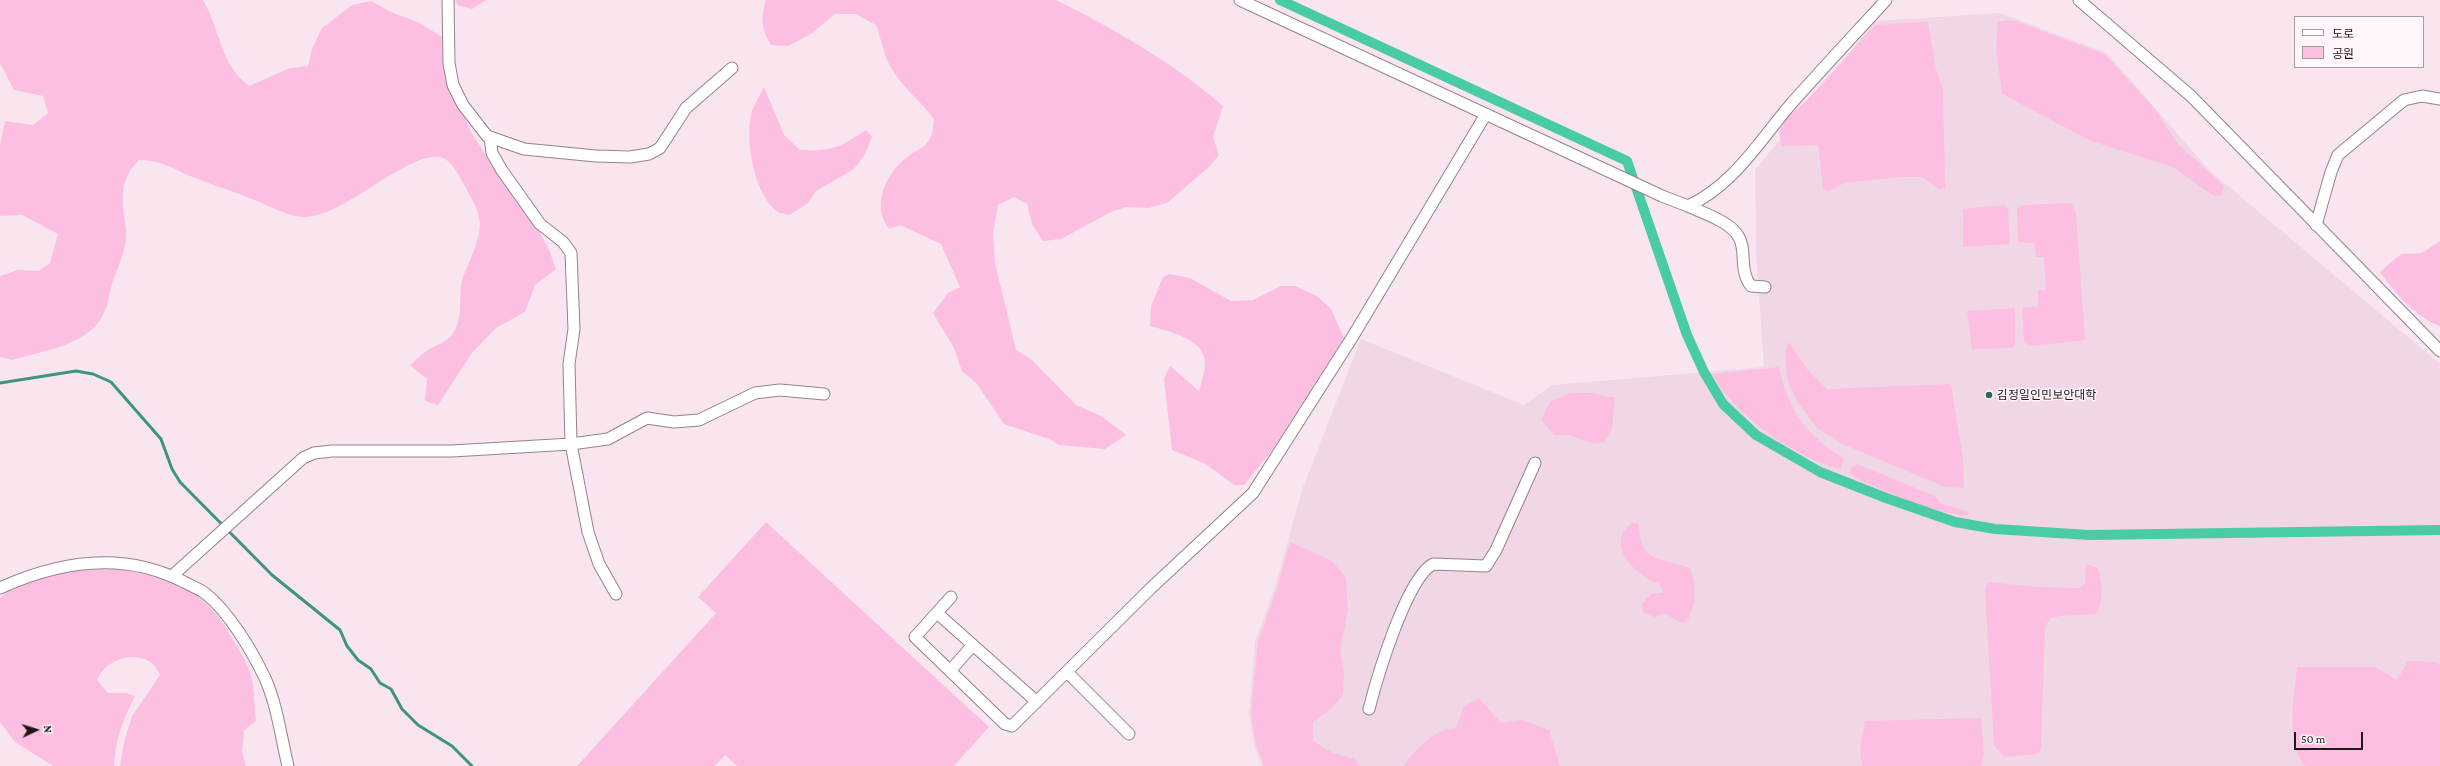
<!DOCTYPE html>
<html>
<head>
<meta charset="utf-8">
<style>
  body { margin:0 }
  #map { position:relative; width:2440px; height:766px; overflow:hidden; background:#f9e5f0; font-family:"Crimson Pro","Noto Sans KR",serif }
  canvas { display:block }
  .legend { position:absolute; left:2294px; top:16px; width:130px; height:52px; box-sizing:border-box; background:#fef6fb; border:1px solid #a59da1; margin:0; padding:5px 7px; list-style:none; font-size:12px; color:#1f181b }
  .legend li { display:flex; align-items:center; gap:8px; height:20px }
  .legend b { width:20px; border:1px solid #a59da1 }
  .north { position:absolute; left:16px; top:710px; width:40px; height:40px; -webkit-text-stroke:3px #fef6fb; paint-order:stroke; rotate:86deg; font-size:11px; font-weight:700; line-height:16px; text-align:center; color:#1f181b }
  .north::after { content:''; display:block; margin:auto; width:14px; height:18px; background:#1f181b; clip-path:polygon(50% 0,100% 100%,50% 72%,0 100%) }
  .scale { position:absolute; left:2294px; top:732px; width:69px; height:18px; box-sizing:border-box; border:2px solid #1f181b; border-top:0; padding-left:5px; font-size:12px; line-height:14px; white-space:nowrap; color:#1f181b; -webkit-text-stroke:3px #fef6fb; paint-order:stroke }
</style>
</head>
<body>
<div id="map">
<canvas width="2440" height="766"></canvas>
<ul class="legend">
<li><b style="height:5px;background:#fff"></b>도로</li>
<li><b style="height:11px;background:#fcbfe1"></b>공원</li>
</ul>
<div class="north">N</div>
<div class="scale">50 m</div>
</div>
<script>
const ctx = document.querySelector('canvas').getContext('2d');
ctx.lineJoin = 'round';
function fillPath(path, color) {
  ctx.fillStyle = color;
  ctx.fill(path, 'evenodd');
}
function strokePath(path, color, width, dash) {
  ctx.strokeStyle = color;
  ctx.lineWidth = width;
  ctx.lineCap = dash ? 'butt' : 'round';
  ctx.setLineDash(dash || []);
  ctx.stroke(path);
}
function label(font, color, halo, rows, align = 'center') {
  ctx.font = font + ' "Crimson Pro","Noto Sans KR",serif';
  ctx.lineWidth = 3;
  ctx.setLineDash([]);
  ctx.textBaseline = 'middle';
  ctx.strokeStyle = halo;
  ctx.fillStyle = color;
  for (const [text, x, y, turn = 0] of rows) {
    ctx.save();
    ctx.translate(x, y);
    ctx.rotate((+turn || 0) * Math.PI / 180);
    ctx.textAlign = isNaN(turn) ? turn : align;
    if (halo) ctx.strokeText(text, 0, 0);
    ctx.fillText(text, 0, 0);
    ctx.restore();
  }
}
fillPath(new Path2D(`
  M 2000,13 L 2107,53 L 2209,170 L 2440,364 L 2440,738 L 2418,766 L 1262,766 L 1254,745 L 1249,715 L 1255,642 L 1275,588 L 1302,490 L 1361,339 L 1524,405 L 1552,385 L 1764,367 L 1756,253 L 1755,170 L 1875,21 Z`), '#f1d6e5');
fillPath(new Path2D(`
  M 0,0 L 203,0 C 220,29 219,63 249,86 L 290,68 L 308,66 L 312,49 L 322,28 L 352,5 L 371,1 L 393,13 L 418,22 L 445,39 L 460,105 L 471,132 L 496,171 L 525,204 L 549,250 L 556,269 L 535,285 L 525,312 L 496,328 L 472,353 L 438,405 L 425,401 L 427,379 L 410,365 C 415,361 421,355 426,351 C 434,346 445,343 452,335 C 464,318 458,299 462,280 C 464,273 468,265 471,258 C 485,224 482,216 464,185 C 460,177 453,163 445,159 C 416,143 342,220 303,217 C 288,216 271,207 257,201 C 238,193 218,187 198,179 C 173,170 167,161 139,160 C 118,181 122,201 126,228 C 128,246 120,261 114,278 C 110,289 109,302 104,313 C 90,345 43,351 12,360 L 0,357 L 0,276 L 18,270 L 39,271 L 50,263 L 58,234 L 22,215 L 0,216 L 0,145 L 5,121 L 33,125 L 48,113 L 43,96 L 14,90 L 0,63 Z
  M 455,0 L 486,0 L 472,9 L 458,5 Z
  M 766,0 L 1056,0 C 1114,29 1174,63 1223,106 L 1213,137 L 1219,155 L 1210,166 L 1167,203 L 1149,208 L 1126,207 L 1111,212 L 1061,239 L 1043,241 L 1032,224 L 1027,204 L 1014,197 L 998,205 L 993,233 L 995,263 L 1016,350 L 1032,360 L 1076,405 L 1101,416 L 1126,435 L 1105,449 L 1059,445 L 1049,439 L 1004,424 L 977,384 L 962,371 L 954,348 L 933,313 L 948,293 L 960,287 L 941,244 L 900,225 L 889,229 C 870,204 887,171 910,155 C 916,150 925,148 929,140 C 933,135 933,125 934,119 C 920,100 899,85 889,64 C 883,52 881,38 876,25 L 855,14 L 835,14 L 811,34 L 788,46 L 771,45 C 762,32 760,16 766,0 Z
  M 2008,20 L 2016,21 L 2104,54 L 2154,108 L 2178,144 L 2224,186 L 2221,195 L 2214,196 L 2173,167 L 2091,141 L 2002,94 L 1996,47 L 1998,22 Z
  M 1928,22 L 1936,69 L 1943,90 L 1945,187 L 1939,190 L 1922,177 L 1900,177 L 1844,183 L 1828,192 L 1823,188 L 1818,145 L 1782,146 L 1779,132 L 1787,118 L 1810,97 L 1875,25 Z
  M 764,87 L 784,135 L 800,150 C 832,152 840,147 866,130 L 872,137 L 864,156 L 854,169 L 816,191 L 807,204 L 789,215 C 785,214 778,213 775,210 C 754,191 745,142 751,115 C 753,105 760,96 764,87 Z
  M 2071,203 L 2076,213 L 2085,339 L 2080,341 L 2028,346 L 2024,342 L 2022,308 L 2038,306 L 2038,290 L 2046,290 L 2044,257 L 2036,257 L 2034,243 L 2018,242 L 2017,209 L 2021,205 Z
  M 2003,205 L 2008,208 L 2010,244 L 1963,247 L 1963,209 Z
  M 2440,241 L 2440,326 C 2415,317 2395,293 2380,272 L 2397,257 L 2402,254 L 2422,253 Z
  M 1170,274 L 1190,278 L 1231,301 L 1253,300 L 1281,286 L 1295,286 L 1317,296 L 1331,309 L 1344,338 L 1273,449 L 1244,485 L 1234,485 L 1206,464 L 1172,450 L 1164,379 L 1170,366 L 1199,391 C 1201,383 1205,373 1205,364 C 1206,339 1168,331 1150,326 L 1151,306 L 1163,277 Z
  M 2015,308 L 2015,346 L 2009,348 L 1972,349 L 1967,311 Z
  M 1789,342 L 1807,369 L 1827,389 L 1951,384 L 1963,459 L 1964,488 L 1945,487 L 1840,443 L 1817,428 L 1799,404 L 1787,380 L 1785,351 Z
  M 1779,367 C 1788,409 1806,436 1844,458 L 1840,469 C 1793,457 1736,416 1712,374 Z
  M 1570,393 L 1590,393 L 1615,398 L 1612,429 L 1605,442 L 1595,444 L 1569,435 L 1554,435 L 1541,420 L 1550,402 Z
  M 1857,464 L 1935,496 L 1940,503 L 1967,511 L 1968,516 C 1929,512 1890,493 1855,478 L 1850,473 L 1851,467 Z
  M 766,522 L 989,727 L 954,766 L 737,766 L 725,755 L 715,766 L 577,766 L 716,613 L 698,597 Z
  M 1632,523 L 1639,524 C 1640,563 1658,557 1690,568 C 1697,585 1697,607 1686,622 L 1679,622 L 1666,614 L 1654,617 L 1643,612 L 1642,603 L 1651,594 L 1663,593 L 1660,584 C 1637,577 1603,545 1632,523 Z
  M 1290,542 L 1332,561 L 1346,578 L 1348,609 L 1340,650 L 1344,674 L 1343,694 L 1332,708 L 1313,722 L 1313,741 L 1331,752 L 1354,759 L 1360,766 L 1264,766 L 1256,744 L 1251,714 L 1258,642 L 1277,589 Z
  M 2086,564 L 2098,568 C 2102,581 2104,603 2096,614 L 2061,616 L 2050,618 L 2045,627 L 2041,745 L 2039,754 L 2004,757 L 1994,745 L 1985,589 L 1988,582 L 2037,587 L 2080,588 L 2085,584 Z
  M 116,569 C 176,579 207,589 236,645 C 241,654 247,663 250,672 C 255,687 254,706 256,721 L 244,730 L 242,752 L 246,766 L 120,766 L 124,742 L 132,716 L 160,675 C 149,646 107,655 97,680 L 108,693 L 126,693 L 135,696 C 122,722 116,737 114,766 L 53,766 L 15,742 L 0,722 L 0,598 C 30,570 77,570 116,569 Z
  M 2408,661 L 2436,662 L 2440,664 L 2440,766 L 2305,766 C 2285,741 2294,698 2297,667 L 2375,667 L 2397,680 Z
  M 1479,698 L 1501,723 L 1523,720 L 1549,730 L 1560,766 L 1404,766 C 1415,749 1436,728 1456,728 L 1464,706 Z
  M 1981,718 L 1984,754 L 1981,766 L 1862,766 L 1860,749 L 1865,721 Z`), '#fcbfe1');
strokePath(new Path2D(`
  M 0,383 L 76,371 L 93,374 L 111,382 L 161,439 L 172,469 L 180,482 L 272,575 L 340,630 L 347,646 L 358,660 L 371,669 L 380,683 L 391,689 L 402,709 L 418,725 L 452,746 L 472,766`), '#3c957c', 3);
strokePath(new Path2D(`
  M 1280,0 L 1627,161 L 1687,335 L 1704,372 L 1723,404 L 1756,435 L 1820,472 L 1886,498 L 1955,522 L 1995,529 L 2089,535 L 2440,530`), '#49cba5', 10);
const street = new Path2D(`
  M 448,0 L 449,63 L 453,85 L 463,105 L 487,136 L 524,149 L 596,156 L 630,157 L 649,154 L 660,148 L 686,108 L 732,68
  M 1240,0 L 1662,196 L 1688,206 C 1733,186 1760,140 1791,104 C 1822,69 1854,35 1886,0
  M 2079,0 L 2191,96 L 2440,351
  M 490,137 L 492,153 L 501,169 L 540,224 L 563,242 L 571,253 L 574,329 L 569,364 L 571,444 L 588,532 L 599,564 L 616,594
  M 1688,206 C 1703,213 1726,220 1737,234 C 1748,249 1738,270 1751,286 L 1765,287
  M 2316,225 L 2331,172 L 2338,155 L 2404,100 L 2422,96 L 2440,99
  M 172,576 L 303,458 L 314,453 L 332,451 L 452,451 L 571,444 L 608,439 L 647,418 L 674,422 L 699,420 L 755,393 L 780,390 L 824,394
  M 0,588 C 59,561 124,551 184,582 C 191,586 200,589 206,594 C 229,612 252,651 265,678 C 277,705 281,737 288,766
  M 951,597 L 915,637 L 1005,724 L 1012,726 L 1151,588 L 1253,493 L 1353,336 L 1486,114
  M 937,613 L 1037,702
  M 950,671 L 972,646
  M 1067,672 L 1129,734
  M 1369,709 C 1377,678 1406,579 1433,564 L 1486,566 L 1496,550 L 1535,463`);
strokePath(street, '#94828c', 13);
strokePath(street, '#fff', 11);
for (const [x, y, r, color] of [
  [1989,395,4,"#296855"]
]) {
  const dot = new Path2D();
  dot.arc(x, y, r, 0, 2 * Math.PI);
  ctx.fillStyle = color;
  ctx.fill(dot);
  strokePath(dot, '#fef6fb', 1.5);
}
label('12px', '#1f181b', '#fef6fb', [
  ["김정일인민보안대학",1997,395]
], 'left');
</script>
</body>
</html>
